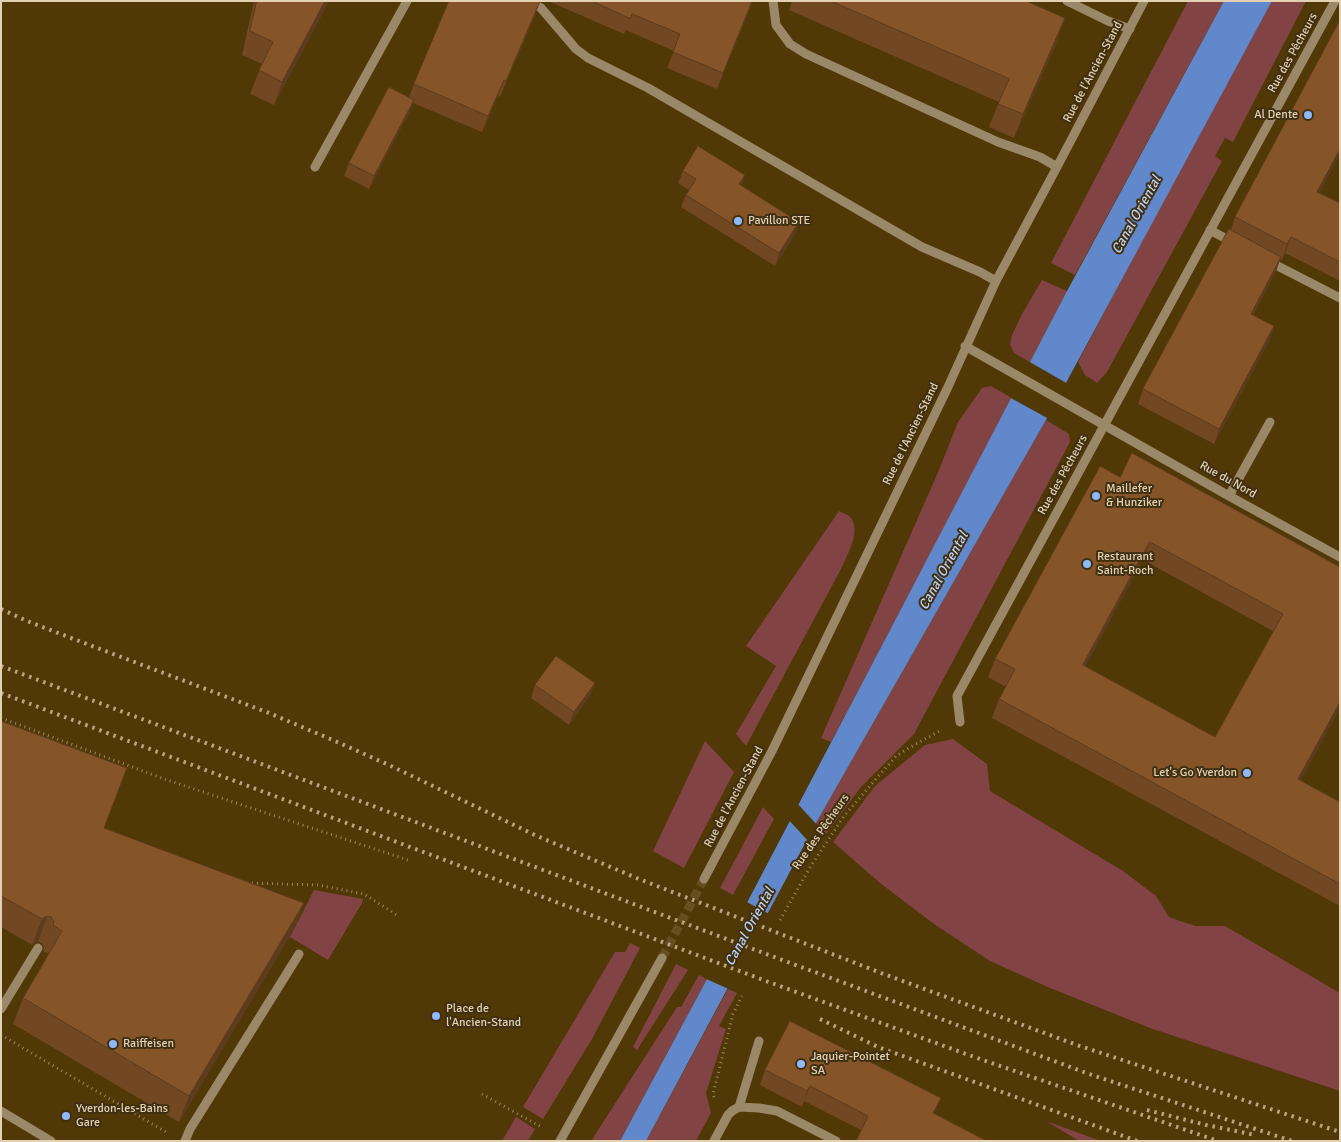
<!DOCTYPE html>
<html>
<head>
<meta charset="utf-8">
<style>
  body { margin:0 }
  #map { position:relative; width:1341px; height:1142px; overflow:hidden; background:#503807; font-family:Signika,sans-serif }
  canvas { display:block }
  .frame { position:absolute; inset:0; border:2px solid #e2d1b3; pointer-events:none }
</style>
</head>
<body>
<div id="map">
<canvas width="1341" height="1142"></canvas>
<div class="frame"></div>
</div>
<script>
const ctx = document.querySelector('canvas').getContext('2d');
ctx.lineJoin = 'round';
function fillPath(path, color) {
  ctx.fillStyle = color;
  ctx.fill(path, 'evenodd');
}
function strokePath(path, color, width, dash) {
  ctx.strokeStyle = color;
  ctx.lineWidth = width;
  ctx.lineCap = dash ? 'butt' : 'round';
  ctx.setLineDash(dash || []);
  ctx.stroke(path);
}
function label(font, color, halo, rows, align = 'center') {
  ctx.font = font + ' Signika,sans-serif';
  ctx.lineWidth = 4;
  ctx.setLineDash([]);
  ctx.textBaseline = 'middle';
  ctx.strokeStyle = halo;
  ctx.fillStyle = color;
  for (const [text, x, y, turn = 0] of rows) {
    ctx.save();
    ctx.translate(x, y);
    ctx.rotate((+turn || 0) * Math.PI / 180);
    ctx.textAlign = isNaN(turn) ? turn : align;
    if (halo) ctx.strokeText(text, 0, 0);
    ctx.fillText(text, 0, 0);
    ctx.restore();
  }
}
fillPath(new Path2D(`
  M 1188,1 L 1224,1 L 1075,275 L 1051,263 Z
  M 1272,1 L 1306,1 L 1233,142 L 1225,138 L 1215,156 L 1222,161 L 1107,372 L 1097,383 L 1085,375 L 1078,362 L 1185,160 Z
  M 1042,280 L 1067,291 L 1030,362 L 1014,353 L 1010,344 L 1012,335 L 1022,314 Z
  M 991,386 L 1012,398 L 831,742 L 821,738 L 939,470 L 958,422 L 982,388 Z
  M 1046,420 L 1069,434 L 1070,442 L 914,734 L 861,787 L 826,834 L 816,823 Z
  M 839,511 C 842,513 848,514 850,517 C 862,531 847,555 841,569 L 746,746 L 736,734 L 776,666 L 746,646 Z
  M 953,739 L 987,764 L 990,791 L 1123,871 L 1156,896 L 1169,917 L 1195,926 L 1225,926 L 1340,993 L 1340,1091 L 1150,1028 L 1050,988 L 990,961 L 934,924 L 880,883 L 833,842 L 875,786 L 925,745 Z
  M 705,741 L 734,772 L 684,868 L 653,851 Z
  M 763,807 L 774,819 L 733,895 L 720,888 Z
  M 314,890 L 363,899 L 362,903 L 328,960 L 290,937 Z
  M 630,943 L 640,948 L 592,1039 L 543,1119 L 523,1107 L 615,952 L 625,952 Z
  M 676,964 L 688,970 L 637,1050 L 633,1047 Z
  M 699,975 L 707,979 L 620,1141 L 591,1141 L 677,1007 L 681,1007 Z
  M 728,989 L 737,993 L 719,1026 L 726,1029 L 706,1093 L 711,1113 L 696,1141 L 646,1141 Z
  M 516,1117 L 535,1129 L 528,1141 L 502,1141 Z
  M 1046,1121 L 1101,1141 L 1079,1141 Z`), '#824344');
fillPath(new Path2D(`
  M 1224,1 L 1272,1 L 1046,420 L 816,823 L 646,1141 L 620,1141 L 707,979 L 901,609 L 1067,291 Z`), '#6088cb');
fillPath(new Path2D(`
  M 1028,361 L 1068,384 L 1049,419 L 1009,397 Z
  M 796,802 L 817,825 L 809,842 L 788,819 Z
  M 745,901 L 771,915 L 731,990 L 704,978 Z`), '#503807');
strokePath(new Path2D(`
  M 662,958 L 704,879`), '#664f21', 9, [9, 4.5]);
strokePath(new Path2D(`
  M 1,718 L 167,780 L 408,860
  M 247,883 L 318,885 L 364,894 L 397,915
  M 780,920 L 809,869 L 844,816 L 896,756 L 914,745 L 940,731
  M 1,1035 L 166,1132
  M 482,1094 L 543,1128
  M 714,1097 L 713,1094 L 733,1014 L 742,996`), '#9b865f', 3, [1, 4]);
strokePath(new Path2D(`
  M 528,1 L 541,8 L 576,49 L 588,58 L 648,88 L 922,247 L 980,272 L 996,281
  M 773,1 L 776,25 L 790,44 L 806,54 L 998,142 L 1040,157 L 1057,167
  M 1067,1 L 1108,21 L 1130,29
  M 315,167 L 407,1
  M 1210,230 L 1234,243
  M 1268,261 L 1340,298
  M 965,346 L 1229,496 L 1340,557
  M 1229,496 L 1270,422
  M 960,722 L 957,696 L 1335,1
  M 704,879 L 772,751 L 947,389 L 996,281 L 1057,167 L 1144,1
  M 1,1009 L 38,948
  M 739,1107 L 759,1041
  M 1,1111 L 51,1141
  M 185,1141 L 190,1129 L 299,954
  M 560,1141 L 662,958
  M 714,1141 L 728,1115 L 732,1111 L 739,1107 L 759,1108 L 777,1111 L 836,1141`), '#9b8869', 9);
strokePath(new Path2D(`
  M 1,609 L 27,621 L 79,641 L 269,713 L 335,741 L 389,765 L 537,836 L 639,879 L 881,973 L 1077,1045 L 1340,1132
  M 1,666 L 777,958 L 1089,1074 L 1292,1141
  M 1,693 L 766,981 L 977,1058 L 1218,1141
  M 820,1019 L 878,1047 L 1137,1141
  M 1147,1110 L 1206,1125 L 1255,1135`), '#b9a683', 4, [2.5, 5]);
fillPath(new Path2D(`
  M 254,1 L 329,1 L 274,105 L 250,94 L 262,64 L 242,55 Z
  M 548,1 L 753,1 L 717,89 L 667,68 L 674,51 L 626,30 L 624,34 Z
  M 792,1 L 1026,1 L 1057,42 L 1014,138 L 989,127 L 999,102 L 789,10 Z
  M 536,13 L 500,97 L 498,96 L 482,132 L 413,103 L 409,113 L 369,189 L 344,176 L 349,163 L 409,97 L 414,84 Z
  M 683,171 L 745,175 L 741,186 L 795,234 L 775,266 L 681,207 L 686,195 L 689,190 L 678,183 Z
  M 1319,193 L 1340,203 L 1340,281 L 1285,253 L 1282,260 L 1280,260 L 1276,271 L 1253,315 L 1274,326 L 1269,341 L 1214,444 L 1138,404 L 1143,389 L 1231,230 L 1235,217 Z
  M 1120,477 L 1340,567 L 1340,708 L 1300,781 L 1340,802 L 1340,906 L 992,718 L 999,699 L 1006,687 L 988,677 L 995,659 ZM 1143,560 L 1273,631 L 1215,737 L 1085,666 Z
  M 595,683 L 590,695 L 569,725 L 531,698 L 535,685 Z
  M 1,721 L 104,828 L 304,903 L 294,929 L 179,1122 L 13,1024 L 23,998 L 49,954 L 43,951 L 44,948 L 42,943 L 38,942 L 32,945 L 1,927 Z
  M 765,1070 L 941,1098 L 861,1130 L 804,1101 L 802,1107 L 760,1085 Z`), '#724823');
fillPath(new Path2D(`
  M 325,1 L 329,1 L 274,105 L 282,82 Z
  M 541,1 L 536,13 L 500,97 L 506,81 Z
  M 753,1 L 749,11 L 717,89 L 723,73 Z
  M 1065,18 L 1057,42 L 1014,138 L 1023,114 Z
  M 504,80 L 498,96 L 482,132 L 488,116 Z
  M 414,100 L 409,113 L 369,189 L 374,176 Z
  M 1340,149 L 1340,154 L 1312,208 L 1317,192 Z
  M 745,175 L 741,188 L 739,184 Z
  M 799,222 L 795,234 L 775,266 L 779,253 Z
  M 1291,237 L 1285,253 L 1282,260 L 1287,244 Z
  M 1281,257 L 1276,271 L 1245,329 L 1251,314 Z
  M 1274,326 L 1269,341 L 1214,444 L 1219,429 Z
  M 1150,542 L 1143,560 L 1076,684 L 1083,665 Z
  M 595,683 L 590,695 L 569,725 L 574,712 Z
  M 1340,702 L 1340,708 L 1291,798 L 1298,779 Z
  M 304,903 L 294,929 L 179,1122 L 189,1096 Z
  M 47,916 L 38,942 L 32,945 L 42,919 Z
  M 810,1086 L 804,1101 L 802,1107 L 807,1091 Z
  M 941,1098 L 935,1113 L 928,1129 L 933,1113 Z`), '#5d3b1d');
const building = new Path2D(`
  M 257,1 L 325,1 L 282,82 L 259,70 L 273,42 L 250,31 Z
  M 449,1 L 540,1 L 506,81 L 504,80 L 488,116 L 414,84 Z
  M 592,1 L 752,1 L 723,73 L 673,52 L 680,34 L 632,14 L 630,18 Z
  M 831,1 L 1026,1 L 1065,18 L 1023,114 L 998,104 L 1009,79 Z
  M 1340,20 L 1340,149 L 1317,192 L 1340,203 L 1340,262 L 1291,237 L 1287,244 L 1235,217 Z
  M 389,87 L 414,100 L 374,176 L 349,163 Z
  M 698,146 L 745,175 L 739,184 L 799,222 L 779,253 L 686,195 L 696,179 L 683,171 Z
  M 1229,229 L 1281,257 L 1251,314 L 1274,326 L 1219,429 L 1143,389 Z
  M 1132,453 L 1340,567 L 1340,702 L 1298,779 L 1340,802 L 1340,884 L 999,699 L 1015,669 L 995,659 L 1100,466 L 1120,477 ZM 1150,542 L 1283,614 L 1215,737 L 1083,665 Z
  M 556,656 L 595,683 L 574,712 L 535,685 Z
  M 1,721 L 127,768 L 104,828 L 304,903 L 189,1096 L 23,998 L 62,931 L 53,925 L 54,922 L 51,917 L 47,916 L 42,919 L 1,896 Z
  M 790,1021 L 941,1098 L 933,1113 L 987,1141 L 856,1141 L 868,1116 L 810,1086 L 807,1091 L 765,1070 Z`);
fillPath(building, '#855429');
strokePath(building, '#5d3b1d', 1);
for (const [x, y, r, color] of [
  [1308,115,5,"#8fb8fd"],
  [738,221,5,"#8fb8fd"],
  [1096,496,5,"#8fb8fd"],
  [1087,564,5,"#8fb8fd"],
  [1247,773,5,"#8fb8fd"],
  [436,1016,5,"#8fb8fd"],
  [113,1044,5,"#8fb8fd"],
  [801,1064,5,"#8fb8fd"],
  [66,1116,5,"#8fb8fd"]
]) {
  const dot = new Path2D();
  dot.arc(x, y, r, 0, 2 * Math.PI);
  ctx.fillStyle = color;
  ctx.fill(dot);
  strokePath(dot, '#402f10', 2);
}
label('12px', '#e2d1b3', '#402f10', [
  ["Rue des Pêcheurs",1293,53,-61],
  ["Rue de l'Ancien-Stand",1093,72,-62],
  ["Rue de l'Ancien-Stand",911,434,-64],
  ["Rue des Pêcheurs",1063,475,-61],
  ["Rue du Nord",1228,480,29],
  ["Rue de l'Ancien-Stand",734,797,-62],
  ["Rue des Pêcheurs",821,832,-55]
]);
label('12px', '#e2d1b3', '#402f10', [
  ["Al Dente",1298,115,"right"],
  ["Pavillon STE",748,221],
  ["Maillefer",1106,489],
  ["& Hunziker",1106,503],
  ["Restaurant",1097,557],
  ["Saint-Roch",1097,571],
  ["Let's Go Yverdon",1237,773,"right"],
  ["Place de",446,1009],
  ["l'Ancien-Stand",446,1023],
  ["Raiffeisen",123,1044],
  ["Jaquier-Pointet",811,1057],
  ["SA",811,1071],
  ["Yverdon-les-Bains",76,1109],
  ["Gare",76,1123]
], 'left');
label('italic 14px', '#bbd2f6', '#402f10', [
  ["Canal Oriental",1137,215,-61],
  ["Canal Oriental",944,571,-61],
  ["Canal Oriental",750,927,-61]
]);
</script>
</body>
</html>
